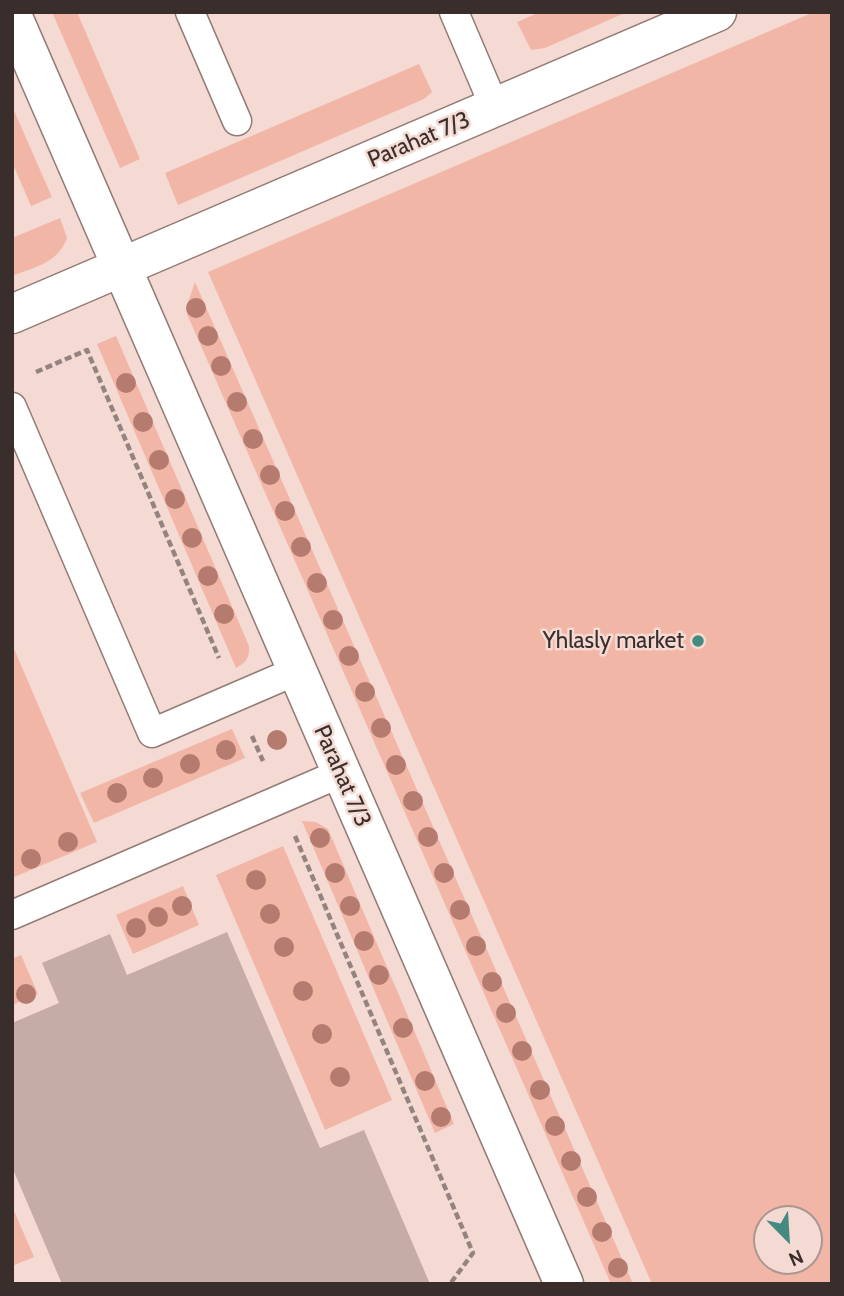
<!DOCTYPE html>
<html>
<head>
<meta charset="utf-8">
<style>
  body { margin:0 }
  #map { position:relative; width:844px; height:1296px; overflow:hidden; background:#f5dad4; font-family:Cabin,sans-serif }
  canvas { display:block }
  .frame { position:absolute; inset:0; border:14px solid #392e2c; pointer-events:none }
  .north { position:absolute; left:753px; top:1205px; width:70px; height:70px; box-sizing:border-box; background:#f5dad4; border:2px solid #aa9591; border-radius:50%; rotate:156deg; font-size:19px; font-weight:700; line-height:28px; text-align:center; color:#392e2c }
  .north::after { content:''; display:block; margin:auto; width:24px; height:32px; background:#458a81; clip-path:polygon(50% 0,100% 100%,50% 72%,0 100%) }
</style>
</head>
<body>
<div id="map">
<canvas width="844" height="1296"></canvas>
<div class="frame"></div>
<div class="north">N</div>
</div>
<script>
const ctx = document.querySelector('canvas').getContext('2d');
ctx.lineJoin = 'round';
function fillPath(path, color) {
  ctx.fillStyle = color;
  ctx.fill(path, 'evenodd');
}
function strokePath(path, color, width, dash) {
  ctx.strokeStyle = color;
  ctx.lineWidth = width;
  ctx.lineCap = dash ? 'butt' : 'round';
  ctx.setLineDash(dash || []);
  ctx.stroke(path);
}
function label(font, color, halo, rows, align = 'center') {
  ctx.font = font + ' Cabin,sans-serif';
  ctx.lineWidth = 5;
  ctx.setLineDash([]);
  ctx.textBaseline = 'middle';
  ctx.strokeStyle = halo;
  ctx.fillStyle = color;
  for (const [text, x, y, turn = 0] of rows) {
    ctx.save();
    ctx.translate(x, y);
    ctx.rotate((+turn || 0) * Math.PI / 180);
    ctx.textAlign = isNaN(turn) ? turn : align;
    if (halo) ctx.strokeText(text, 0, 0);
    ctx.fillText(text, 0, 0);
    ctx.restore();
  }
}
fillPath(new Path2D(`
  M 52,12 L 77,12 L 140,159 L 120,168 Z
  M 540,12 L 627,12 L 545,48 L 531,50 L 517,22 Z
  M 814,12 L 832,12 L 832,1284 L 652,1284 L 208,272 ZM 767,1219 L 809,1219 L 809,1261 L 767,1261 Z
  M 419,64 L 432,92 L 424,99 L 178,205 L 165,173 Z
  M 12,106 L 52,197 L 31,206 L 12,162 Z
  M 60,218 L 67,238 C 58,263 35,267 12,276 L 12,238 Z
  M 195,282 L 633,1284 L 611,1284 L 187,314 L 188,302 Z
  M 116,336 L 249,646 C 250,657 246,663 236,668 L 97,344 Z
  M 12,644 L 97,842 L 12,878 Z
  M 232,729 L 245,758 L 94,823 L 80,793 Z
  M 302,821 L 316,822 L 328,829 L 454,1124 L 435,1133 Z
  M 283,846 L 392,1100 L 325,1130 L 216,875 Z
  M 183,886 L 199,925 L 133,954 L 116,915 Z
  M 21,955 L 38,994 L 12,1005 L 12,959 Z
  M 12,1206 L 34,1257 L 12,1266 Z`), '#f2b6a7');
fillPath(new Path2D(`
  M 227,932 L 320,1148 L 364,1130 L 430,1284 L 62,1284 L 12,1167 L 12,1023 L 59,1003 L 42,963 L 110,934 L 127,975 Z`), '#c6aca6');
const lane = new Path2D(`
  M 190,12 L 237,121
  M 454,12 L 495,108
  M 12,407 L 152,733 L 296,671
  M 12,915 L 341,773`);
const street = new Path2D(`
  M 12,15 L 564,1284
  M 12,314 L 717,12`);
strokePath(lane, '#937b75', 31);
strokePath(street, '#937b75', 41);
strokePath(new Path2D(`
  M 36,372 L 87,350 L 219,658
  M 252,736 L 263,761
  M 295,836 L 473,1253 L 450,1284`), '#95837f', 4.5, [7, 3.5]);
strokePath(lane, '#fff', 28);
strokePath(street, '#fff', 38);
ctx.fillStyle = '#b57b6f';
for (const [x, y] of [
  [196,308],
  [208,336],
  [221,366],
  [126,383],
  [237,402],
  [143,422],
  [253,439],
  [159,460],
  [270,475],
  [175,499],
  [285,511],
  [192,538],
  [301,547],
  [208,576],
  [317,583],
  [224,614],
  [333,620],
  [349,656],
  [365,692],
  [381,728],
  [277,740],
  [226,750],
  [190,764],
  [396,765],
  [153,778],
  [117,793],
  [413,801],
  [428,837],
  [320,838],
  [68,842],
  [31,859],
  [335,873],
  [444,873],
  [256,880],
  [182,906],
  [350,906],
  [460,910],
  [270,914],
  [158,917],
  [136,928],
  [364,941],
  [476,946],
  [284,947],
  [379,975],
  [492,982],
  [303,991],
  [26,994],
  [506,1013],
  [403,1028],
  [322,1034],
  [522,1051],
  [340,1077],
  [425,1081],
  [540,1090],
  [441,1117],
  [555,1126],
  [571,1161],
  [587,1197],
  [602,1232],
  [618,1268]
]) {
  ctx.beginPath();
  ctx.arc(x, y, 10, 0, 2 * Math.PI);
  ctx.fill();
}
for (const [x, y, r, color] of [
  [698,641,7,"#458a81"]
]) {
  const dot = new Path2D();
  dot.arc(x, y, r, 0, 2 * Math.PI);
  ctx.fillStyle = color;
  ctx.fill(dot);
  strokePath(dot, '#f5dad4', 2.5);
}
label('23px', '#392e2c', '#f5dad4', [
  ["Parahat 7/3",419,140,-23],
  ["Parahat 7/3",342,776,66]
]);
label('23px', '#392e2c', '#f5dad4', [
  ["Yhlasly market",684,641]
], 'right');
</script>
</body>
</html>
